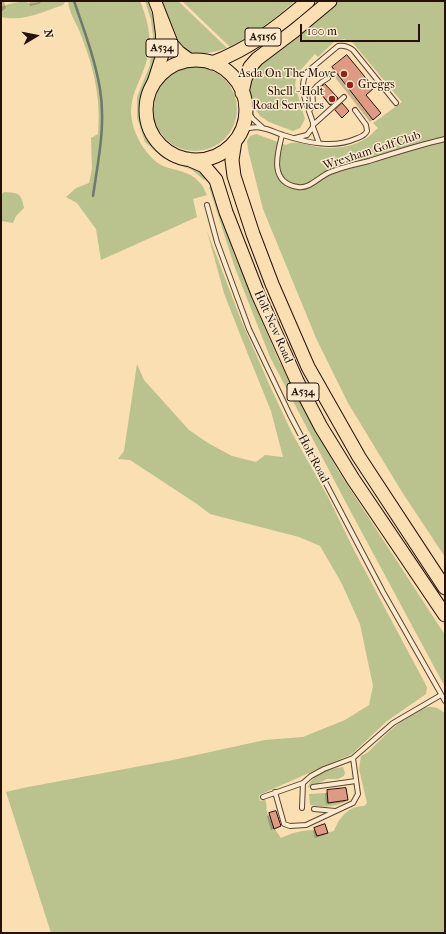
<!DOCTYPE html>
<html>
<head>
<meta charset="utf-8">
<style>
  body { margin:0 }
  #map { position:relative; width:446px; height:934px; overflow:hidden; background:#f9dfb2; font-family:"IM FELL French Canon",serif }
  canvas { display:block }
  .frame { position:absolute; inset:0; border:2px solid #251108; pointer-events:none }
  .north { position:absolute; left:16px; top:16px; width:40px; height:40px; -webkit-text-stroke:3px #fbeacd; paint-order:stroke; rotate:80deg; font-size:11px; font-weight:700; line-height:16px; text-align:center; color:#251108 }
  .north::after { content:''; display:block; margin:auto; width:14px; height:18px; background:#251108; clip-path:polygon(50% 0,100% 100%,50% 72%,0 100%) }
  .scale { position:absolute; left:300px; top:24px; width:120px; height:18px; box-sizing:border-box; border:2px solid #251108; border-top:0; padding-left:5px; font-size:12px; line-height:14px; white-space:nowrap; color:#251108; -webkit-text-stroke:3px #fbeacd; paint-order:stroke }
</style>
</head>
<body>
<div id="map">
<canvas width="446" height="934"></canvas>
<div class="frame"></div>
<div class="north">N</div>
<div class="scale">100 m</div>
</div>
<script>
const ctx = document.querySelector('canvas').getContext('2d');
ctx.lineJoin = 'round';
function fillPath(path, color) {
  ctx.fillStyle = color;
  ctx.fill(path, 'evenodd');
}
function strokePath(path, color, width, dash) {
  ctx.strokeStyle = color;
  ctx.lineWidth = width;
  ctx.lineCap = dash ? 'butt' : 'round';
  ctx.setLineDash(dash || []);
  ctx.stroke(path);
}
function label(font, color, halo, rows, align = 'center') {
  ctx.font = font + ' "IM FELL French Canon",serif';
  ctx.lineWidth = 3;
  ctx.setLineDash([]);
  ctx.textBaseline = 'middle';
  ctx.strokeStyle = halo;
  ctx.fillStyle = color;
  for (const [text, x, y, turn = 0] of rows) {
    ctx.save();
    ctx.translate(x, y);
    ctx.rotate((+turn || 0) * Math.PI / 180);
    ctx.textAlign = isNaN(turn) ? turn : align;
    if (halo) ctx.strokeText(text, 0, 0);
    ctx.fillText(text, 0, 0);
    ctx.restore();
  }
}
fillPath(new Path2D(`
  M 24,1 L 31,4 L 40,2 L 40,1 L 66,1 L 63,5 C 41,12 25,22 1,17 L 1,7 L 9,4 Z
  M 68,1 L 140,1 C 147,18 152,36 148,55 C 142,85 122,99 136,134 C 141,146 151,160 163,166 C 176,171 190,171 199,182 C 203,185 205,191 207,195 L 193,199 L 197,217 L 101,260 L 96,229 L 77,203 L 66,197 L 76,188 L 89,183 L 92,169 L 91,138 L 98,134 C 101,97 94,69 81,35 C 77,24 69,13 68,1 Z
  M 145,1 L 148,1 C 154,17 158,35 156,52 C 152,81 133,98 144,128 C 145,132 146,136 149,140 C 154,147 163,155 172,159 C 180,162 190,164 197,170 C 200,173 203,176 206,179 L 204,180 L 192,170 L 163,158 L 145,142 L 137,118 L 137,97 L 150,65 L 153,36 L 151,20 Z
  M 158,1 L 178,1 L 227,48 C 176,65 176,41 158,1 Z
  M 182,1 L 295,1 C 275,19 254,34 230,47 Z
  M 338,1 L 445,1 L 445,557 L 402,492 L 348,403 L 316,338 L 263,209 L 248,150 L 247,141 L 250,136 L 256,134 L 286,145 C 294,140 308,145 317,147 C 332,149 350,148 363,140 C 369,138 373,132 378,128 L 373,123 L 402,102 L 353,43 L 344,39 L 335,41 L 318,57 L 315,54 L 297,74 L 295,85 L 305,119 L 300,128 L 293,131 L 269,122 L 260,116 L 250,101 L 250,82 L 259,65 Z
  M153 109a42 42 0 1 1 84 0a42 42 0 1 1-84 0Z
  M 209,187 L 211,187 L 234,254 L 278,359 L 337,469 L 445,635 L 445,687 L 345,501 L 270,357 L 235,268 Z
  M 4,192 C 19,193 21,193 24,208 L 16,216 L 13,223 L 1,221 L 1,195 Z
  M 207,231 L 241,320 L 269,384 L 292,433 L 328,497 L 355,552 L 427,687 L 426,694 L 387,721 L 352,754 L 259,795 L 260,801 L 265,799 C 267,804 266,807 267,812 C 270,821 275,830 281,838 C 291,833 302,830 314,830 L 318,836 L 334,831 C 339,818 348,806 364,806 L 367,803 L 359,769 L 361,756 L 367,753 C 380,741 412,705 431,707 C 437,707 441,710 445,713 L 445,933 L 51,933 L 6,792 L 23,788 L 173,760 L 265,740 L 303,737 L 345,720 L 369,705 L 373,686 L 360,624 L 341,582 L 320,546 L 299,537 L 210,514 L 197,504 L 130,460 L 118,459 L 124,451 L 137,364 L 144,380 L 189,430 L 208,443 L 232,456 L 256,462 L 265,455 L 283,457 L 271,411 L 241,337 L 224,293 Z
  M 343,767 L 345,773 L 344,776 L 338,779 L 327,779 L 308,788 C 312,773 329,769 343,767 Z
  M 327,793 L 329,803 L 346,801 C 335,808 322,807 310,805 L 309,794 Z`), '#bac28e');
fillPath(new Path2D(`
  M 1,1 L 4,1 L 6,8 L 1,12 Z
  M 29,1 L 42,1 L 39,4 L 30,6 Z
  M 347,56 L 365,95 L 376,117 L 370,122 L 330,71 Z
  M 325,85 L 336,98 L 329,105 L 318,92 Z
  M 327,791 L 347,800 L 345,802 L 326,804 L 325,794 Z
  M 275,812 L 280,826 L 271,830 L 267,816 Z
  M 315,829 L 327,832 L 324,835 L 315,838 L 313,831 Z`), '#0003');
strokePath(new Path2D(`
  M 74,1 C 84,30 95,59 100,89 C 106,125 98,161 93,196`), '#6e786f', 2.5);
const building = new Path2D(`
  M 347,55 L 374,88 L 366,95 L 381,113 L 373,120 L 332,67 Z
  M 325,84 L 338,98 L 330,105 L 318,90 Z
  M 342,103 L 349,111 L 342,118 L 335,110 Z
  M 346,788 L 348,800 L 328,803 L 327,790 Z
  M 276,811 L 281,826 L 274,829 L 269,813 Z
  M 325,824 L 328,833 L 317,836 L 314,828 Z`);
fillPath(building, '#df9a84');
strokePath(building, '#251108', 1);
const service = new Path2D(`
  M 245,108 L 253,119 L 262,127
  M 309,111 C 316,102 311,100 313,92 C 314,87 323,81 328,78
  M 313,125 L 344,97
  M 313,127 L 319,143
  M 241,130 C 248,128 255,126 262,128 C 269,129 276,133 283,135 C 305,142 333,149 355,139 C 360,137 365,136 367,131 L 366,125 L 355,110
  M 282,135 C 277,154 269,183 298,187 C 309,189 318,178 328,173 C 339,168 356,164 369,161 C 394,153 419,145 445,139
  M 295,138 L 307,135 L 313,127 L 313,123 C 308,106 297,88 307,72 L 338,46 C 344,45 348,46 353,50 L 396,103
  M 207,205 L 217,242 L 249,329 L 290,415 L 383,592 L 445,701
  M 313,787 L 356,781
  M 275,792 L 284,824 L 290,826 L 306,825 L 353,803 L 358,794 L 353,758
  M 263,797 L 303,783 L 311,776 L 324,769 L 353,758 L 393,723 L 441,695
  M 302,808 L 303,783
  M 314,809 L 335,811`);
const primary = new Path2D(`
  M 155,1 L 172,44 L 179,52 L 190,60
  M 153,84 L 162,56 L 162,34 L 159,12`);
const trunk = new Path2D(`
  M146 110a50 50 0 1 1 100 0a50 50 0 1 1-100 0Z
  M 212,63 C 249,49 279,26 308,1
  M 242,93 L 245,79 L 250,67 L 257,59 L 294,31 L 330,1
  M 235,141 L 232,160 L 234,176 L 253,234 L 272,284 L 308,367 L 359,457 L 445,588
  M 188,159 L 204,166 L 216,180 L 226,212 L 258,294 L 297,381 L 321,427 L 353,479 L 445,615`);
strokePath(service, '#5a4432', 6);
strokePath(primary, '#251108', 14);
strokePath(trunk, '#251108', 15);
strokePath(service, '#fbeacd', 4);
strokePath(primary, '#f9dfb2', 12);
strokePath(trunk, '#f9dfb2', 13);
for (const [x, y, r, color] of [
  [344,74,4,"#8f2418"],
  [350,85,4,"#8f2418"],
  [332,99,4,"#8f2418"]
]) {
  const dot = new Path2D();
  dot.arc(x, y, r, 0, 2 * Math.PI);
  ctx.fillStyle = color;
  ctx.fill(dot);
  strokePath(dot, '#fbeacd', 1.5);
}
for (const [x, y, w] of [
  [263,37,36],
  [162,48,32],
  [303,392,32]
]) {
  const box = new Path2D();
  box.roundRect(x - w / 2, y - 9, w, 18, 3);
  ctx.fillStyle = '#fbeacd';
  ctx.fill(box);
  strokePath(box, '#251108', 1);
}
label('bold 11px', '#251108', null, [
  ["A5156",263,37],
  ["A534",162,48],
  ["A534",303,392]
]);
label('12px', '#251108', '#fbeacd', [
  ["Asda On The Move",336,74],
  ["Greggs",358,85,"left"],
  ["Shell - Holt",324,92],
  ["Road Services",324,106]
], 'right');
label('12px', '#251108', '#fbeacd', [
  ["Wrexham Golf Club",372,151,-18],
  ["Holt New Road",273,327,66],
  ["Holt Road",313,459,62]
]);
</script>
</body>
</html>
